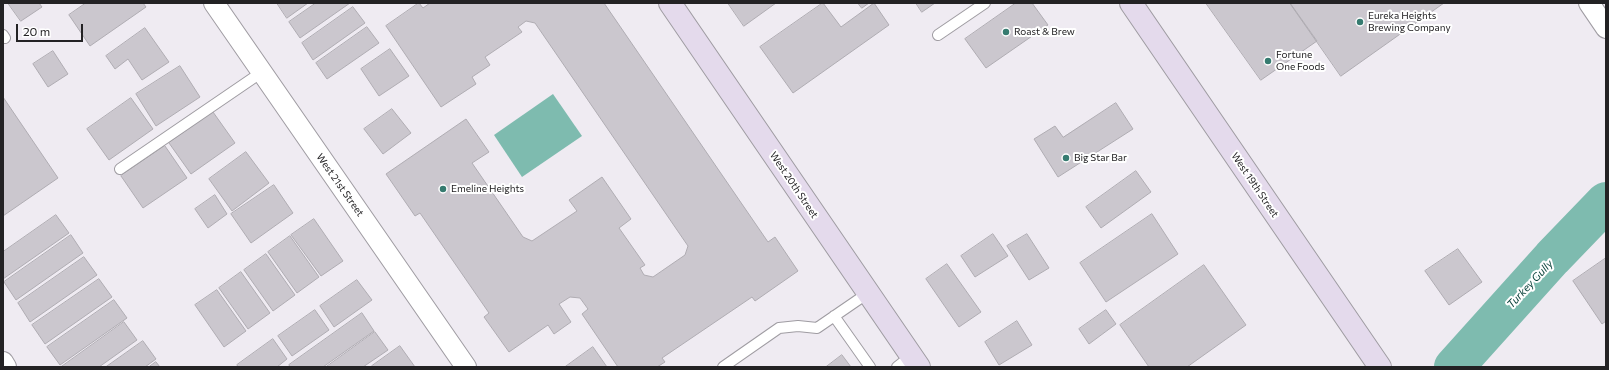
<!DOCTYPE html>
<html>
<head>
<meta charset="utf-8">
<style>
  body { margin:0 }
  #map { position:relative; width:1609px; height:370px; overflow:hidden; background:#efebf2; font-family:Commissioner,sans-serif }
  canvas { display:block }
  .frame { position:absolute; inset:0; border:4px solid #232224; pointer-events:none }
  .scale { position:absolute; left:16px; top:24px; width:67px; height:18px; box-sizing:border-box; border:2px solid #232224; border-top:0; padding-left:5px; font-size:12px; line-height:14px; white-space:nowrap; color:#232224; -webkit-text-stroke:3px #fff; paint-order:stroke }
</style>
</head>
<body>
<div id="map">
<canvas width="1609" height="370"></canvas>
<div class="frame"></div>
<div class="scale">20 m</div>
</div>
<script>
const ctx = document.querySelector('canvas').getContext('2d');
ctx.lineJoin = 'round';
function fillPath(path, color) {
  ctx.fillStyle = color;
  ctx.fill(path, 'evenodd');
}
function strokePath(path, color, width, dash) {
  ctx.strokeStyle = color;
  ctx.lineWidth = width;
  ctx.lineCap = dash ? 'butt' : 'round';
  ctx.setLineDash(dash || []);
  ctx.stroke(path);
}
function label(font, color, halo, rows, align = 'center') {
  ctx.font = font + ' Commissioner,sans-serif';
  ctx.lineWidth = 4;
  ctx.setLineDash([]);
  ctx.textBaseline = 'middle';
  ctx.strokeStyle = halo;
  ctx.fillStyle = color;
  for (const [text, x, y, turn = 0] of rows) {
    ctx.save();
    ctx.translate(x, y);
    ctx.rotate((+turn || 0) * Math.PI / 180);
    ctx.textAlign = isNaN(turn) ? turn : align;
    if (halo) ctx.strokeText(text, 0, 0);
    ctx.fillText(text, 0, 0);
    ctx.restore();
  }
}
fillPath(new Path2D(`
  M 553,94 L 582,136 L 522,177 L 494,135 Z`), '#7ebbaf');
strokePath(new Path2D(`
  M 1454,367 L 1552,258 L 1606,202`), '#7ebbaf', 40);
const building = new Path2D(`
  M 8,3 L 39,3 L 42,7 L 21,21 Z
  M 86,3 L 143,3 L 146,7 L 90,46 L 69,15 Z
  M 277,3 L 308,3 L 287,18 Z
  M 316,3 L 350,3 L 300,38 L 289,22 Z
  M 419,3 L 423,8 L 430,3 L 604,3 L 768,242 L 775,237 L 798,271 L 755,301 L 752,297 L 662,358 L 665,362 L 657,367 L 618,367 L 582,314 L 588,309 L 580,298 L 570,297 L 559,304 L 571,322 L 554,334 L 548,325 L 509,352 L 484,317 L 489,313 L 420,213 L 415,216 L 386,174 L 466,119 L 489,152 L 472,163 L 523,237 L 532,241 L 577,211 L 569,200 L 602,177 L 631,219 L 619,228 L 645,265 L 640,268 L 644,275 L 653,277 L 685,255 L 688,246 L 535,23 L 526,21 L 518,27 L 522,32 L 485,57 L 490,65 L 472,77 L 476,84 L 441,107 L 386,26 Z
  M 728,3 L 776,3 L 744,26 Z
  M 823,3 L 841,27 L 874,3 L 889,25 L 793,93 L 760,47 Z
  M 858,3 L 869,3 L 862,8 Z
  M 916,3 L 935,3 L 922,12 Z
  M 1016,3 L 1032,3 L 1048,25 L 986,68 L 965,39 Z
  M 1206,3 L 1290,3 L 1317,41 L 1261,80 Z
  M 1290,3 L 1444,3 L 1341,76 Z
  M 353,7 L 365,23 L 313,60 L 302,43 Z
  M 367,27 L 379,43 L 327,79 L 316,63 Z
  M 145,28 L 169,62 L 142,80 L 128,59 L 115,69 L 106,56 Z
  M 390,49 L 409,76 L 379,96 L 361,69 Z
  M 53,51 L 68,74 L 48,87 L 33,64 Z
  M 180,66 L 200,97 L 156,126 L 136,94 Z
  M 3,97 L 58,178 L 3,216 Z
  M 131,98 L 153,129 L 109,160 L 87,129 Z
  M 1116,103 L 1133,129 L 1058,177 L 1034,139 L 1055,126 L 1063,137 Z
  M 392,109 L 411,133 L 383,154 L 364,129 Z
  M 213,112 L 235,143 L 191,174 L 169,143 Z
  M 165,146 L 187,178 L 143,208 L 121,176 Z
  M 246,152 L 269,183 L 232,211 L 209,179 Z
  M 1136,171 L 1151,192 L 1101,228 L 1086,207 Z
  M 274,185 L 293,213 L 251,243 L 231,214 Z
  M 215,195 L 227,214 L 208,228 L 195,209 Z
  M 1152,214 L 1178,254 L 1106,302 L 1080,263 Z
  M 56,215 L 69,233 L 3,279 L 3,252 Z
  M 314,219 L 343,261 L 321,276 L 291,235 Z
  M 993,234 L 1008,256 L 975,277 L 961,256 Z
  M 1027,234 L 1049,268 L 1029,280 L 1007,246 Z
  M 71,235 L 83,253 L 16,300 L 4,282 Z
  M 290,236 L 319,277 L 297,293 L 268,252 Z
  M 1458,249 L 1482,282 L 1449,305 L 1425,271 Z
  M 266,254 L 295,295 L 273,311 L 244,270 Z
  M 84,257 L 97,275 L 30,322 L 18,303 Z
  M 1606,258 L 1606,321 L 1602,324 L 1573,281 Z
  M 947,264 L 981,312 L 959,327 L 926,279 Z
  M 1204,265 L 1246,325 L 1187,367 L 1149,367 L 1120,325 Z
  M 241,272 L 270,313 L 248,329 L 219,288 Z
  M 99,279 L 112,297 L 45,344 L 32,325 Z
  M 357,280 L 372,300 L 334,327 L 320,306 Z
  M 217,290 L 246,331 L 224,347 L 195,305 Z
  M 114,300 L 127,318 L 60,365 L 47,347 Z
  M 315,310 L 329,330 L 292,356 L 278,336 Z
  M 1106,310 L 1116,324 L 1089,344 L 1079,329 Z
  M 362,313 L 374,331 L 323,367 L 290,367 L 289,365 Z
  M 1017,321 L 1032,345 L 999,365 L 985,342 Z
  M 124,322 L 137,340 L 99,367 L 61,367 Z
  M 375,332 L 388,350 L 363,367 L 326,367 Z
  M 273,339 L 287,359 L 277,367 L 238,367 L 237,365 Z
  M 143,341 L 156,359 L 145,367 L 106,367 Z
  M 400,346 L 415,367 L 373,367 L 372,366 Z
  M 593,347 L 607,367 L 565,367 Z
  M 842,355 L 851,367 L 826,367 Z
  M 156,362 L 160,367 L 149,367 Z`);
fillPath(building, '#cbc7ce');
strokePath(building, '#afacb2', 1);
const lane = new Path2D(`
  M 3,35 L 5,38
  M 938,35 L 985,3
  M 120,169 L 262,72
  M 834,316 L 870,367
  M 723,367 L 779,328 L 798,326 L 817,328 L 868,293
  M 897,367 L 911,356`);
const street = new Path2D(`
  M 214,3 L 466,367
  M 1589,3 L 1606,28
  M 3,362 L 6,367`);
const secondary = new Path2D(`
  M 670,3 L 919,367
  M 1131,3 L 1380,367`);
strokePath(lane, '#9f9ca2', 12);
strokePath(street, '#9f9ca2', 22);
strokePath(secondary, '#9f9ca2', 24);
strokePath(lane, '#fff', 10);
strokePath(street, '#fff', 20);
strokePath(secondary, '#e4daec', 22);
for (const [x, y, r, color] of [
  [1360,22,4,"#367b70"],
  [1006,32,4,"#367b70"],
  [1268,61,4,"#367b70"],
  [1066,158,4,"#367b70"],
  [443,189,4,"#367b70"]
]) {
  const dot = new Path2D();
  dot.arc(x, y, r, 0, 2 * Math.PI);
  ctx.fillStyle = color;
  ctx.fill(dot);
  strokePath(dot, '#fff', 1.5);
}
label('10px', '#232224', '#fff', [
  ["Eureka Heights",1368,16],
  ["Brewing Company",1368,28],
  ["Roast & Brew",1014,32],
  ["Fortune",1276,55],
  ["One Foods",1276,67],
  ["Big Star Bar",1074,158],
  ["Emeline Heights",451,189]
], 'left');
label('10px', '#232224', '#fff', [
  ["West 21st Street",340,185,55],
  ["West 20th Street",794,185,56],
  ["West 19th Street",1255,185,56]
]);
label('italic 11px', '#053f37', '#fff', [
  ["Turkey Gully",1530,284,-47]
]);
</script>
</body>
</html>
